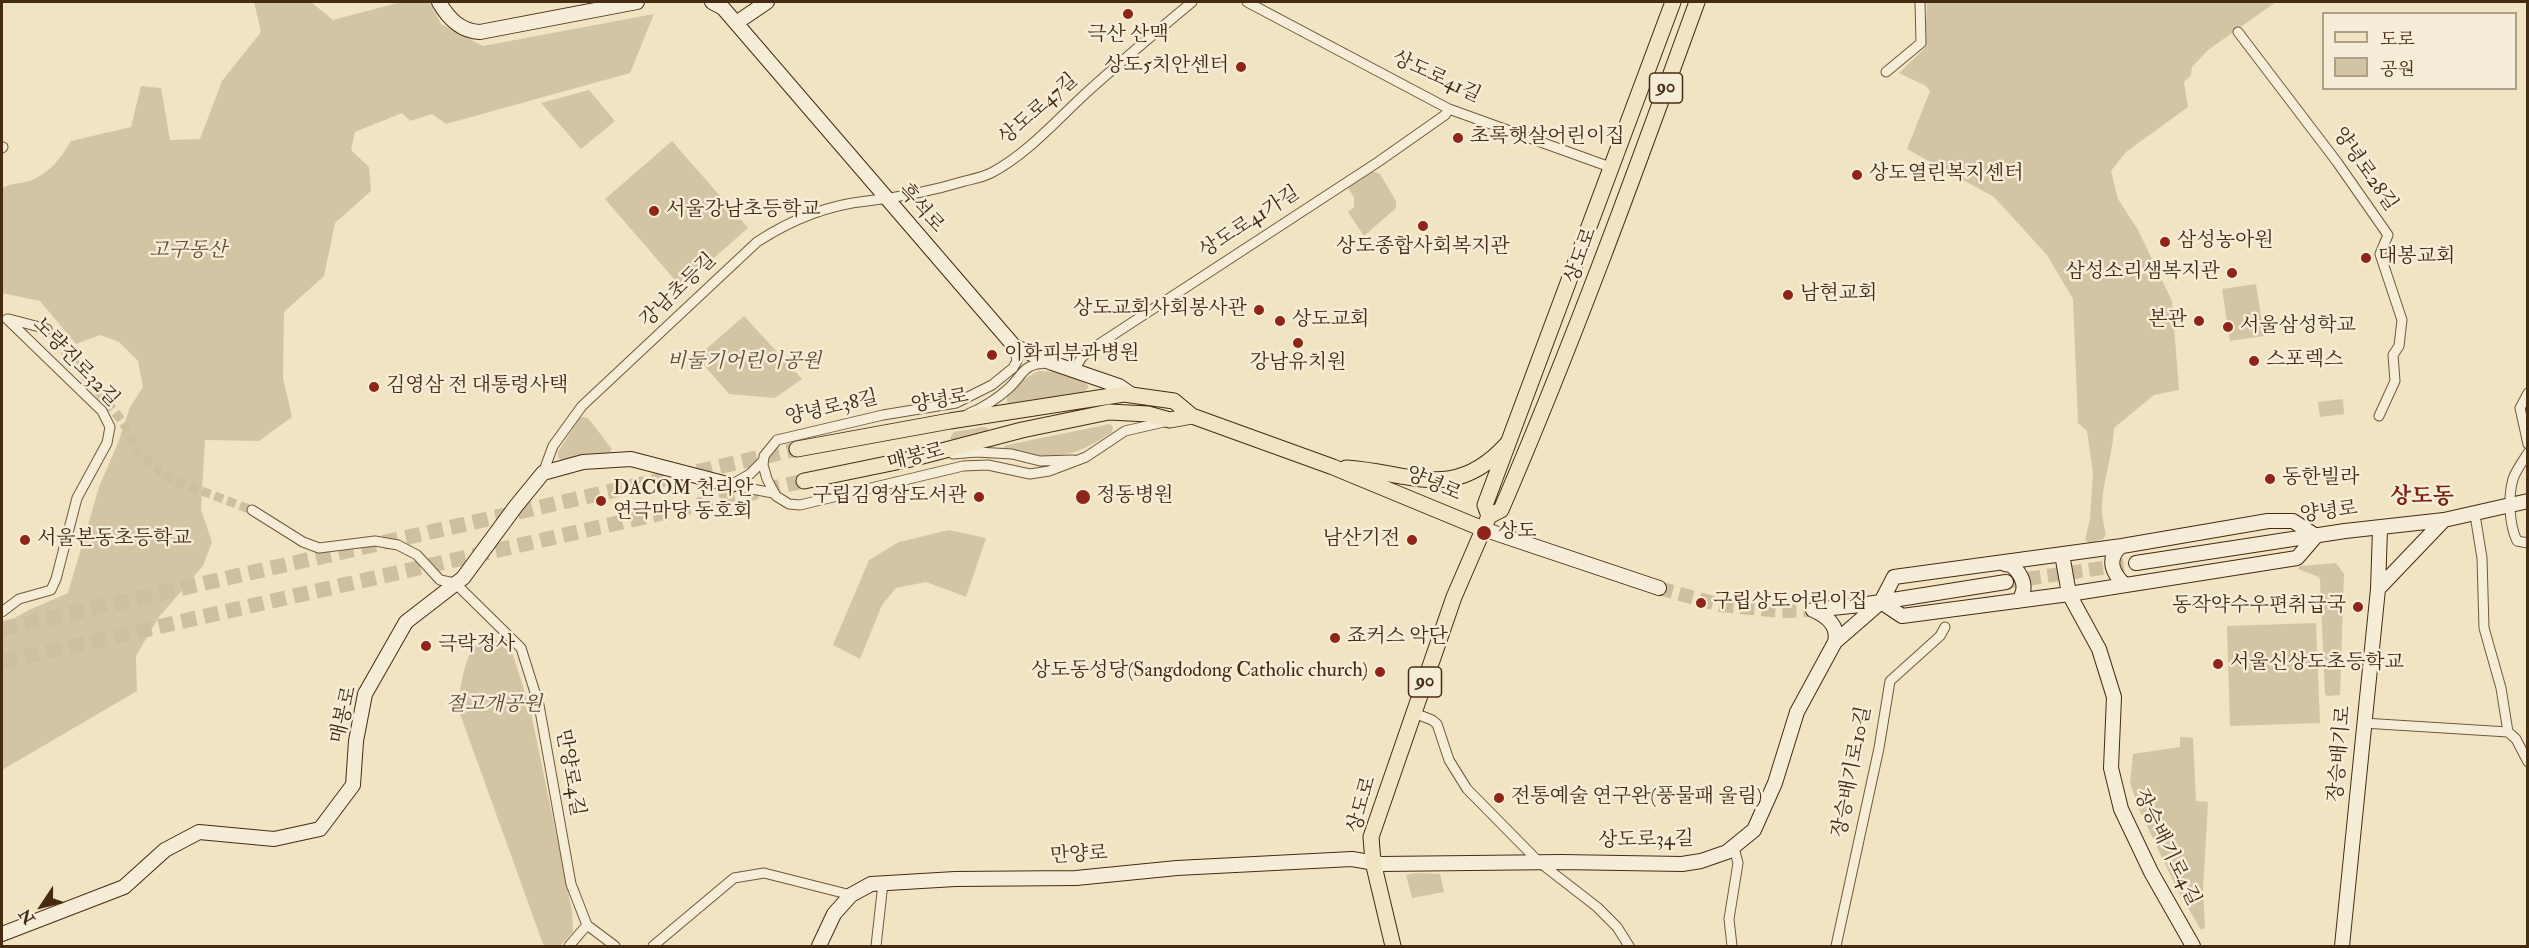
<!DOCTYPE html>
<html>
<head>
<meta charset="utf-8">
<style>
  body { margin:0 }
  #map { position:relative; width:2529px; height:948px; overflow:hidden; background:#f0e4c2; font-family:"IM FELL Double Pica","Noto Serif KR",serif }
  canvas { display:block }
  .frame { position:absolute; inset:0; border:3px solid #452b12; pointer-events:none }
  .legend { position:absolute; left:2322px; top:12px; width:195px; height:78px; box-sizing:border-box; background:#f5edd7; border:2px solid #af9f88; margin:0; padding:8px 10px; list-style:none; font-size:18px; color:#452b12 }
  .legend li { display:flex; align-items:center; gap:12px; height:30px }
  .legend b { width:30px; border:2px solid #af9f88 }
  .north { position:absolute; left:12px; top:876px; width:60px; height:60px; -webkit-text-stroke:4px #f5edd7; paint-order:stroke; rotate:235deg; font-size:16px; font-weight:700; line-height:24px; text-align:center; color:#452b12 }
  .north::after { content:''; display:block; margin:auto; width:21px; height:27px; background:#452b12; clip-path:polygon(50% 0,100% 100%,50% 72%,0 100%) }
</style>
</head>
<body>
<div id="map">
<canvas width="2529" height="948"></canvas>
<div class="frame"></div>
<ul class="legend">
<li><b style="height:8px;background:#f0e4c2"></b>도로</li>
<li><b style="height:16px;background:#d3c5a4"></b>공원</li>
</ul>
<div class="north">N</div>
</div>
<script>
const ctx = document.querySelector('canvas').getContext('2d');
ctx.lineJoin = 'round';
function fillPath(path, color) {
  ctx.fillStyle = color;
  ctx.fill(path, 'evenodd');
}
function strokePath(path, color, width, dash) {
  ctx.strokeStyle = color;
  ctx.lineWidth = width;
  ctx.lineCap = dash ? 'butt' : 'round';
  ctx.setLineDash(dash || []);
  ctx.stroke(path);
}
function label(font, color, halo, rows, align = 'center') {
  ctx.font = font + ' "IM FELL Double Pica","Noto Serif KR",serif';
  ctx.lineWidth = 5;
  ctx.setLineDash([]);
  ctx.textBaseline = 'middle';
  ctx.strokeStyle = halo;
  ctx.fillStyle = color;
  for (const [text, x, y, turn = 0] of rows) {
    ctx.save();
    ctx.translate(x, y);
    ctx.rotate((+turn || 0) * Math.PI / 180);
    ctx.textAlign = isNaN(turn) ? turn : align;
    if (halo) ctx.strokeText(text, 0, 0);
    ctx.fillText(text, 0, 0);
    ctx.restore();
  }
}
fillPath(new Path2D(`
  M 254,2 L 311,2 L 333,20 L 401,2 L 430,2 L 441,24 L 483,46 L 654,14 L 630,73 L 446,124 L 432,114 L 410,121 L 402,113 L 355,132 L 351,150 L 369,167 L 371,191 L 335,223 L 324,276 L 284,312 L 283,378 L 292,417 L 259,441 L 205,440 L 201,510 L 212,542 L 203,566 L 159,617 L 136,656 L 137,691 L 2,770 L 2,625 L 29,610 L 68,593 L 99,487 L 118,443 L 130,407 L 143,387 L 138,361 L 119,342 L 100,335 L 76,344 L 40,301 L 2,293 L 2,188 C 11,183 19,184 29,181 C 48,175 62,157 71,141 L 131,127 L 141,86 L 161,88 L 170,140 L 200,139 L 222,81 L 261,32 Z
  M 1927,2 L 2276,2 L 2208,50 L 2192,67 L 2191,75 L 2184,82 L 2188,107 L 2126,152 L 2111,171 L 2118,199 L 2138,230 L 2172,301 L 2179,390 L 2154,395 L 2114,428 C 2113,455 2103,479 2102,505 C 2101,514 2104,525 2106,534 L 2103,539 L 2089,543 L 2085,540 L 2090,519 L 2093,473 L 2087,431 L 2078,423 L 2073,299 L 2047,255 L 1994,197 L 1907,149 L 1930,91 L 1926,86 L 1899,73 L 1925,48 Z
  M 589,90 L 615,121 L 581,149 L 541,103 Z
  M 672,141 L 748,228 L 681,287 L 605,199 Z
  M 1372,171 L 1380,174 L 1396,201 L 1396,208 L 1364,236 L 1348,212 L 1354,207 L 1354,197 L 1348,188 Z
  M 2256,284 L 2264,336 L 2230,341 L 2222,289 Z
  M 744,316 L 802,379 L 775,398 L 729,394 L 697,357 Z
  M 1038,371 C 1055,371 1074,374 1088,385 L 1088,388 L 1084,392 L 1011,403 L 1007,402 L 1007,396 L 1021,381 Z
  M 2343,399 L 2344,414 L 2320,417 L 2318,402 Z
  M 582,417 L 588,418 L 612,449 L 610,452 L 561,460 L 558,457 L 558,452 L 579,419 Z
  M 1110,424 L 1113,427 L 1112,432 C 1071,460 1052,460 1005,450 L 1003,447 L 1007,445 Z
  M 983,427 L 988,428 L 988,433 L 952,441 L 950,438 L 954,432 Z
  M 949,530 L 986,538 L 966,597 L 926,582 L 896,588 L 882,605 L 860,659 L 833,645 L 869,560 L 899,542 Z
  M 2336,563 L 2344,574 L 2340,695 L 2327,696 L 2325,694 L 2320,580 L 2319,577 L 2298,569 L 2300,566 Z
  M 2316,623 L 2320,723 L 2230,726 L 2227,626 Z
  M 492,636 L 513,655 L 530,708 L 572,911 L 573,932 L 560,946 L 545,946 L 543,944 L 459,711 C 460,684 463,657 482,637 Z
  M 2180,737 L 2193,738 L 2196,801 L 2208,802 L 2203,890 L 2205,928 L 2201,930 L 2177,889 L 2139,809 L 2130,783 L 2133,754 L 2180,747 Z
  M 1415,873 L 1440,874 L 1444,892 L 1412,898 L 1406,875 Z`), '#d3c5a4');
strokePath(new Path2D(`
  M 47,329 L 123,422 L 137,450 L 154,467 L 175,481 L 252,510`), '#cebf9f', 9, [9, 4.5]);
strokePath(new Path2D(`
  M 2006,582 L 2136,563
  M 1659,588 L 1720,605 L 1781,611 L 1813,610`), '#cebf9f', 14, [14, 7]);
strokePath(new Path2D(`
  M 2,629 L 797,449
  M 2,662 L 804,481`), '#cebf9f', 15, [15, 8]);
const street = new Path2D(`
  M 1247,2 L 1449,109 L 1610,167
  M 2238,32 L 2337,162 L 2388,235 L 2380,254 L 2402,320 L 2399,346 L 2393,355 L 2395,381 L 2379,416
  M 1886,72 L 1921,43 L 1920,2
  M 2,148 L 3,147
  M 9,319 L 47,329
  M 1014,346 L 1017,361 L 1013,368 L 992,385 L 956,403 L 883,415 L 777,440 L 764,456 L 763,465 L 767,479 L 776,496 L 789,504 L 800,505 L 963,466 L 988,465 L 1030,474 L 1049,471 L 1086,457 L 1125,431 L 1168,421
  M 1074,370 L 1082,357 L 1093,348 L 1378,162 L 1445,115 L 1449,109
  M 2528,393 L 2520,408 L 2528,444
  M 968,414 C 982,408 997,399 1009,388 C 1024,374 1022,364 1047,363
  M 2528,453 C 2523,461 2516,470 2513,479 C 2508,497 2509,524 2517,541 L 2528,543
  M 953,454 L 977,452 L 1012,454 L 1040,461 L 1073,460
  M 543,473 L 553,446 L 582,406 L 757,242 C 789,221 828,205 867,201 C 901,197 932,191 965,181 C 973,179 983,177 991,173 C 1027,154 1056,121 1085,94 C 1120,62 1156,32 1192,2
  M 731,485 L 773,493
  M 731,485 L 750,474 L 763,461
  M 252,510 L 303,542 L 319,548 L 375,541 L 398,545 L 417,555 L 440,580 L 455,583 L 521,648 L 539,705 L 571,884 L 587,925 L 615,946
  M 2475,515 L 2482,558 L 2484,628 L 2501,688 L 2508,732 L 2516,739 L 2528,762
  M 2,612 L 19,599 L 51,590 L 56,579 L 77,498 L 107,443 L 110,427 L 102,411 L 7,319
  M 1414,713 L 1432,720 L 1437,724 L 1449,760 L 1467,789 L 1539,862 L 1597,907 L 1617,927 L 1629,946
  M 2363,723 L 2508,732
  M 569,946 L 587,925
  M 653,946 L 734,878 L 764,873 L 851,895
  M 876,946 L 883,883
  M 1732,946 L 1729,919 L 1738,863 L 1734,848
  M 1836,946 L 1879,748 L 1890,681 L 1940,636 L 1945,627`);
const secondary = new Path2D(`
  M 439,2 C 448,18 460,31 480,32 L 637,2
  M 712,2 L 723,8 L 736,23 L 1014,346 L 1052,363 L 1119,386 L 1132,395
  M 736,23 L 767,2
  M 1483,529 L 1659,588
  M 2120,547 C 2106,560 2113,574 2125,585
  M 2062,554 L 2069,594 L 2099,649 L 2114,697 L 2111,768 L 2121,809 L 2151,872 L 2193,946
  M 2136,563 L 2345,531 L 2444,520 L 2528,501
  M 2005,564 L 2011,565 C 2022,574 2029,588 2018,601
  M 2378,589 L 2444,520
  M 1813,610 L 1861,605 L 2006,582
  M 1813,610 C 1827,616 1839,626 1835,642
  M 2,934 L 124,887 L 165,850 L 199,832 L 274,839 L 320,829 L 353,785 L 356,741 L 365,694 L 406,622 L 463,578 L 516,506 L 543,473 L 583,462 L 631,459 L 731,485
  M 819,946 L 834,914 L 851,895 L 871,884 L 955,879 L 1076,878 L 1177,868 L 1352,859 L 1381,864 L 1561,862 L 1682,864 L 1701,861 L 1727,852 L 1754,830 L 1775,783 L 1797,712 L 1835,642 L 1881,602 L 1894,577 L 2122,546 L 2268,521 L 2293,521 L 2316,536 L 2297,558 L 2069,594 L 1902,616 L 1881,602
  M 2342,946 L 2378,589 L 2380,529`);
const primary = new Path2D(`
  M 797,449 L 950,421 L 1124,394 L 1174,401 L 1192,416 L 1333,467 L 1483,529
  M 1346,468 C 1411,472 1454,503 1507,444
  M 804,481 L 911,459 L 1022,430 L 1109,412 L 1148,414 L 1170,420 L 1192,416
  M 1489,516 L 1485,505 L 1673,2
  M 1393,946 L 1373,862 L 1371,837 L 1454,597 L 1489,516 L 1501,510 C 1573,343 1635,173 1697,2`);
strokePath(street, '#70593e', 11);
strokePath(secondary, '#452b12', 16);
strokePath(primary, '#452b12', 17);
strokePath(street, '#f5edd7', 9);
strokePath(secondary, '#f5edd7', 14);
strokePath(primary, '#f0e4c2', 15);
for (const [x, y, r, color] of [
  [1128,14,6,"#8f2418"],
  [1241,67,6,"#8f2418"],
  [1458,138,6,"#8f2418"],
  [1857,175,6,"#8f2418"],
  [654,211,6,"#8f2418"],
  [1423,226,6,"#8f2418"],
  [2165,242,6,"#8f2418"],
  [2366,258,6,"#8f2418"],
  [2232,273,6,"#8f2418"],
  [1788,295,6,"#8f2418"],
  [1259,310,6,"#8f2418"],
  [1280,321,6,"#8f2418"],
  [2199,321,6,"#8f2418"],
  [2228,327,6,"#8f2418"],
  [1298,343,6,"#8f2418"],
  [992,355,6,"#8f2418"],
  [2254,361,6,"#8f2418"],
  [374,387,6,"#8f2418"],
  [2270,479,6,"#8f2418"],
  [979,497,6,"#8f2418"],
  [1083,497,8,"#8f2418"],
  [601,501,6,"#8f2418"],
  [1484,533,8,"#8f2418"],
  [25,540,6,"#8f2418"],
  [1412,540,6,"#8f2418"],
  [1701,603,6,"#8f2418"],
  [2358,607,6,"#8f2418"],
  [1335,638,6,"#8f2418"],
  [426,646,6,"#8f2418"],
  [2218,664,6,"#8f2418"],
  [1380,672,6,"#8f2418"],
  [1499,798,6,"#8f2418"]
]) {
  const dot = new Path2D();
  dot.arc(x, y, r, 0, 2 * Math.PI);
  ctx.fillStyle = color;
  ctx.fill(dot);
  strokePath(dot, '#f5edd7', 2);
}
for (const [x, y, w] of [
  [1666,88,33],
  [1425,682,33]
]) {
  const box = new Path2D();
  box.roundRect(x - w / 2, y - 15, w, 30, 4.5);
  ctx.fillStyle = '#f5edd7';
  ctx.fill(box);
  strokePath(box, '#452b12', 1.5);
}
label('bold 18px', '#452b12', null, [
  ["90",1666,88],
  ["90",1425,682]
]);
label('20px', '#452b12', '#f5edd7', [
  ["극산 산맥",1128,36,"center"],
  ["상도5치안센터",1229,67,"right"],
  ["초록햇살어린이집",1470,138],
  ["상도열린복지센터",1869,175],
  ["서울강남초등학교",666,211],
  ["삼성농아원",2177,242],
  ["상도종합사회복지관",1423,248,"center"],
  ["대봉교회",2378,258],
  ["삼성소리샘복지관",2220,273,"right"],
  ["남현교회",1800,295],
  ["상도교회사회봉사관",1247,310,"right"],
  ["상도교회",1292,321],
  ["본관",2187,321,"right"],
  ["서울삼성학교",2240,327],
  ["이화피부과병원",1004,355],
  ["스포렉스",2266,361],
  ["강남유치원",1298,364,"center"],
  ["김영삼 전 대통령사택",386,387],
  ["동한빌라",2282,479],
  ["DACOM 천리안",613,490],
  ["연극마당 동호회",613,513],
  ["구립김영삼도서관",967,497,"right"],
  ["정동병원",1096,497],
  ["상도",1498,533],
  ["서울본동초등학교",37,540],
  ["남산기전",1400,540,"right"],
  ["구립상도어린이집",1713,603],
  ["동작약수우편취급국",2346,607,"right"],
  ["죠커스 악단",1347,638],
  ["극락정사",438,646],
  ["서울신상도초등학교",2230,664],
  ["상도동성당(Sangdodong Catholic church)",1368,672,"right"],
  ["전통예술 연구완(풍물패 울림)",1511,798]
], 'left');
label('20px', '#452b12', '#f5edd7', [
  ["상도로41길",1436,78,25],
  ["상도로47길",1039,110,-41],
  ["양녕로28길",2364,170,55],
  ["흑석로",920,209,48],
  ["상도로41가길",1250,223,-33],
  ["상도로",1582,256,-70],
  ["강남초등길",679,291,-44],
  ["노량진로32길",75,363,46],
  ["양녕로",940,402,-10],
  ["양녕로38길",832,409,-13],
  ["매봉로",916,458,-14],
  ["양녕로",1433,485,23],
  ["양녕로",2329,513,-7],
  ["매봉로",345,715,-77],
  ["장승배기로",2341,754,-85],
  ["장승배기로10길",1853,772,-79],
  ["만양로4길",569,773,80],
  ["상도로",1363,805,-74],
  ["상도로34길",1646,841,-1],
  ["장승배기로4길",2166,848,64],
  ["만양로",1079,856,-3]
]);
label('italic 20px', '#614a2f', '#f5edd7', [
  ["고구동산",188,252],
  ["비둘기어린이공원",744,363],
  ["절고개공원",494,706]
]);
label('bold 22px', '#7a1f14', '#f5edd7', [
  ["상도동",2422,498]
]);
</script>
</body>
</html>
